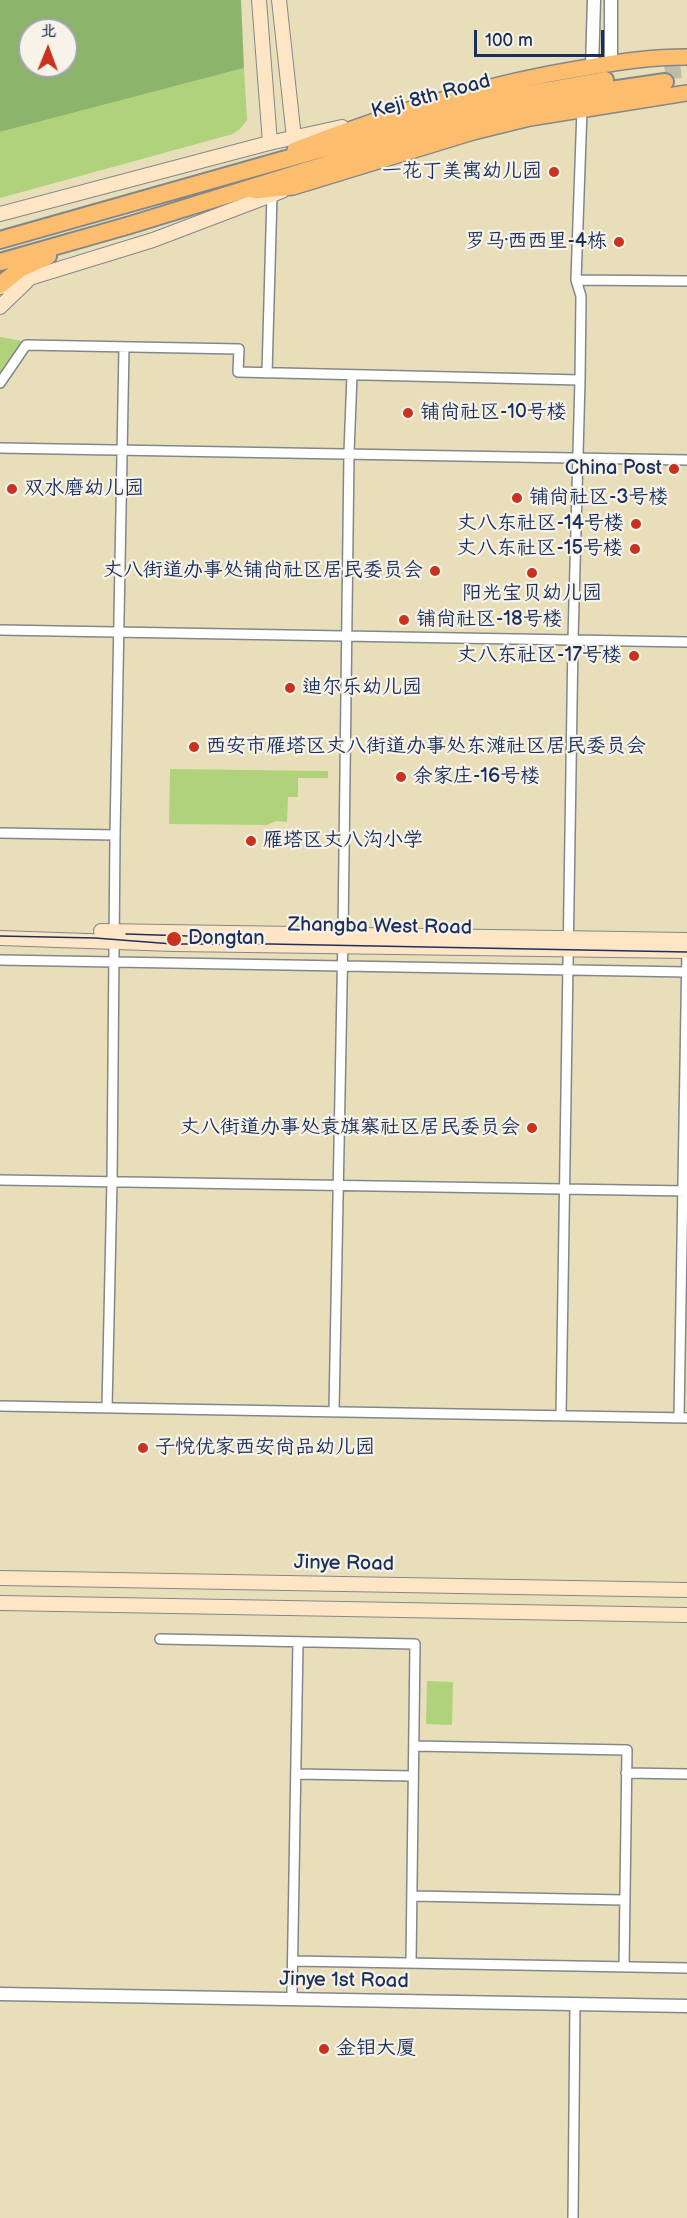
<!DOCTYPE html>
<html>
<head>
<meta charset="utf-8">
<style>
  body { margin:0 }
  #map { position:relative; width:687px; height:2218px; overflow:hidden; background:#e8dfba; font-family:"Balsamiq Sans","LXGW WenKai TC",sans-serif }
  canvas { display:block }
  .north { position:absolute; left:18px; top:18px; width:60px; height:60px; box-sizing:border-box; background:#f7f3e8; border:2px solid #9fa5b1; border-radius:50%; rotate:1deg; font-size:16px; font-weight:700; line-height:24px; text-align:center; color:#1b2f5e }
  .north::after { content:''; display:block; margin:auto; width:21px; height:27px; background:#c8321e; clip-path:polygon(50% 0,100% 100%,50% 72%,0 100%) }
  .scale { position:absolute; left:474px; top:30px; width:130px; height:27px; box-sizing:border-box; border:3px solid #1b2f5e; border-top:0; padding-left:8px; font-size:18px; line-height:21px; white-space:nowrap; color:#1b2f5e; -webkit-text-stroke:4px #f7f3e8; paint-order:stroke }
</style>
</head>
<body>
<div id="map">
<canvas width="687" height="2218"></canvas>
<div class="north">北</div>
<div class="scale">100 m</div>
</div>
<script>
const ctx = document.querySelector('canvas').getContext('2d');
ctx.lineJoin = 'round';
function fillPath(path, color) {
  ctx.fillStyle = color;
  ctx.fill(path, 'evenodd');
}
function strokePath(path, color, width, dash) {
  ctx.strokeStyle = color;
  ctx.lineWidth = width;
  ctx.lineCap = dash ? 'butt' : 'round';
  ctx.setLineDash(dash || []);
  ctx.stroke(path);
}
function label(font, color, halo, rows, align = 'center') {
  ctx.font = font + ' "Balsamiq Sans","LXGW WenKai TC",sans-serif';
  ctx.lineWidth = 4.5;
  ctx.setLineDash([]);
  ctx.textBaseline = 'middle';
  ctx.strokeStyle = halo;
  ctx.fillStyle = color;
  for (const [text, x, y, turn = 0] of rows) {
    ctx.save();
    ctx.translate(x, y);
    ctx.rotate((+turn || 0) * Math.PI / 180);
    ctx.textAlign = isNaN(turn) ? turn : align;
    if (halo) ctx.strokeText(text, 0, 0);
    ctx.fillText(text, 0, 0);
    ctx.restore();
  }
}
fillPath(new Path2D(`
  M 244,68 L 247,120 L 241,128 L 233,134 L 0,198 L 0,132 Z
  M 0,337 L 22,341 L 0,374 Z
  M 170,769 L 328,771 L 328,778 L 298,778 L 298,797 L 288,797 L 287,822 L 276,821 L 267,825 L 169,824 Z
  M 427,1681 L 453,1682 L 452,1725 L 426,1724 Z`), '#b0d27b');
fillPath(new Path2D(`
  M 0,0 L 241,0 L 244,68 L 0,132 ZM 30,30 L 66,30 L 66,66 L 30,66 Z`), '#8cb46b');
strokePath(new Path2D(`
  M 665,72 L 687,69`), '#bfbca8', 16, [16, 8]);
const minor = new Path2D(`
  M 576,280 L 687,281
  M 267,373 L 272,195
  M 0,383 L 26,345 L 239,349 L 238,372 L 580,380
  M 0,448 L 687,460
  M 0,630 L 687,642
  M 0,833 L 115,835
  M 0,960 L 687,972
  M 0,1180 L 687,1191
  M 0,1406 L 687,1418
  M 107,1408 L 112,1181 L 115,835 L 124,347
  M 334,1411 L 343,934 L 349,453 L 352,375
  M 561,1416 L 573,640 L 580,380 L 581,296 L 576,280 L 582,109
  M 679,1417 L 687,949
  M 160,1639 L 415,1644 L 411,1963
  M 414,1746 L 627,1750 L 624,1967
  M 626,1773 L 687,1774
  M 296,1774 L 413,1776
  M 412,1896 L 624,1900
  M 293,1961 L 687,1968
  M 292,1992 L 298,1642
  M 573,2218 L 575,2004`);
const tertiary = new Path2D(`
  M 611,64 L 611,0
  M 592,67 L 594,0
  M 0,1994 L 687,2006`);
const secondary = new Path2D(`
  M 259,0 L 270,143
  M 279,0 L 294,138
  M 0,214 L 269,143 L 342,127
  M 0,287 L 153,240 L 282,191
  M 0,307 L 27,281
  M 101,931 L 687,940
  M 0,938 L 174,944 L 687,951
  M 0,1578 L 687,1590
  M 0,1603 L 687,1615`);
const primary = new Path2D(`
  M 295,150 C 388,114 484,84 583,68 C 619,62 650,57 687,57
  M 255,191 L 293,187 L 473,132 L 530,118 L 687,93`);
const trunk = new Path2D(`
  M 0,240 L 452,112 L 511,97 L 605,80
  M 0,262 L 130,225 L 474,119 L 590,93 L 665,82
  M 0,285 L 20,269 L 48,256`);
strokePath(minor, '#82878c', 12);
strokePath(tertiary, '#82878c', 15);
strokePath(secondary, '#82878c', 16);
strokePath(primary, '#82878c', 18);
strokePath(trunk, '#82878c', 20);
strokePath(minor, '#fff', 9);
strokePath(tertiary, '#fff', 12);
strokePath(secondary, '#fee5c5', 14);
strokePath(primary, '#fcbd6f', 15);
strokePath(trunk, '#fcbd6f', 16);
strokePath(new Path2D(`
  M 126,934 L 219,937
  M 0,936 L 95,938 L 173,944 L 270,944 L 687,952`), '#1b2f5e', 1.5);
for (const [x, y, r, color] of [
  [554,172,6,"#c8321e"],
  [619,242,6,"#c8321e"],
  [408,413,6,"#c8321e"],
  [674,469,6,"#c8321e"],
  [12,489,6,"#c8321e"],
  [517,498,6,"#c8321e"],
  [636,524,6,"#c8321e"],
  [635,549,6,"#c8321e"],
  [435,571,6,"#c8321e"],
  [532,573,6,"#c8321e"],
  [404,620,6,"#c8321e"],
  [634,656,6,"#c8321e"],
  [290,688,6,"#c8321e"],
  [194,747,6,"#c8321e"],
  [401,777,6,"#c8321e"],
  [251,841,6,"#c8321e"],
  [174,939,8,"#c8321e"],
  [532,1128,6,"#c8321e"],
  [143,1448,6,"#c8321e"],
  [324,2049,6,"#c8321e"]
]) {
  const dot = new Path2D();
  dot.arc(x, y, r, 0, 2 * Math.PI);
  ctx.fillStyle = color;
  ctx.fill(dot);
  strokePath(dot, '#f7f3e8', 2);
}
label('20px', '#1b2f5e', '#f7f3e8', [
  ["Keji 8th Road",431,97,-15],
  ["Zhangba West Road",380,927,1],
  ["Jinye Road",344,1564,1],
  ["Jinye 1st Road",344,1981,1]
]);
label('20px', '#1b2f5e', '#f7f3e8', [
  ["一花丁美寓幼儿园",542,172,"right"],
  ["罗马·西西里-4栋",607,242,"right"],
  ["铺尚社区-10号楼",420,413],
  ["China Post",662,469,"right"],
  ["双水磨幼儿园",24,489],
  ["铺尚社区-3号楼",529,498],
  ["丈八东社区-14号楼",624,524,"right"],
  ["丈八东社区-15号楼",623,549,"right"],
  ["丈八街道办事处铺尚社区居民委员会",423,571,"right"],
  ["阳光宝贝幼儿园",532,594,"center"],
  ["铺尚社区-18号楼",416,620],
  ["丈八东社区-17号楼",622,656,"right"],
  ["迪尔乐幼儿园",302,688],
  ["西安市雁塔区丈八街道办事处东滩社区居民委员会",206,747],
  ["余家庄-16号楼",413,777],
  ["雁塔区丈八沟小学",263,841],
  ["Dongtan",188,939],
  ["丈八街道办事处袁旗寨社区居民委员会",520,1128,"right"],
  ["子悦优家西安尚品幼儿园",155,1448],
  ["金钼大厦",336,2049]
], 'left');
</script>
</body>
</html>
